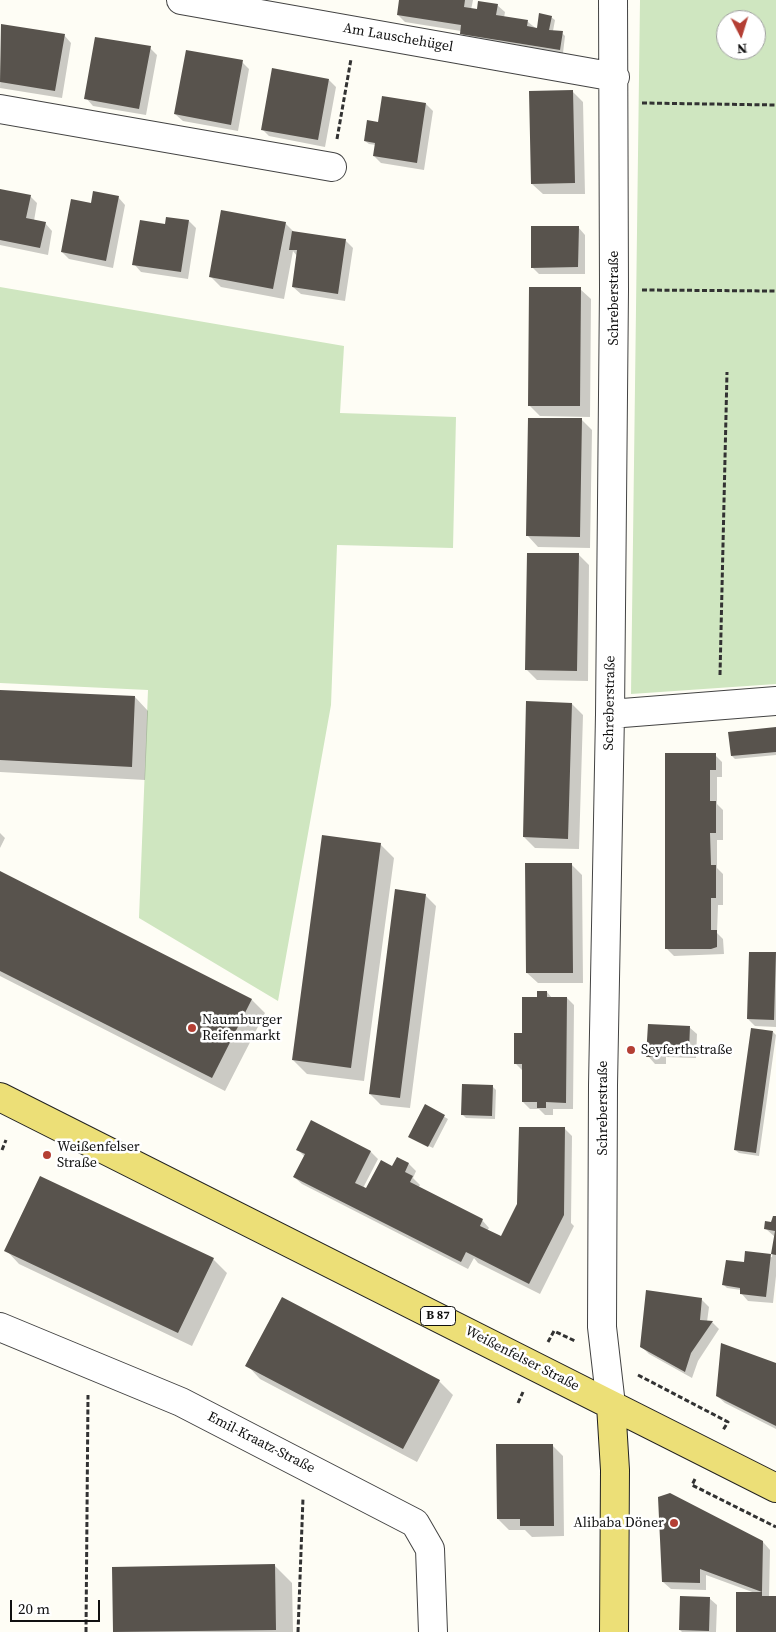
<!DOCTYPE html>
<html>
<head>
<meta charset="utf-8">
<style>
  body { margin:0 }
  #map { position:relative; width:776px; height:1632px; overflow:hidden; background:#fefdf5; font-family:"Source Serif 4",serif }
  canvas { display:block }
  .north { position:absolute; left:716px; top:10px; width:50px; height:50px; box-sizing:border-box; background:#fff; border:1px solid #9f9f9f; border-radius:50%; rotate:175deg; font-size:14px; font-weight:700; line-height:20px; text-align:center; color:#101010 }
  .north::after { content:''; display:block; margin:auto; width:18px; height:22px; background:#b43f34; clip-path:polygon(50% 0,100% 100%,50% 72%,0 100%) }
  .scale { position:absolute; left:10px; top:1600px; width:90px; height:22px; box-sizing:border-box; border:2px solid #101010; border-top:0; padding-left:6px; font-size:15px; line-height:18px; white-space:nowrap; color:#101010; -webkit-text-stroke:4px #fff; paint-order:stroke }
</style>
</head>
<body>
<div id="map">
<canvas width="776" height="1632"></canvas>
<div class="north">N</div>
<div class="scale">20 m</div>
</div>
<script>
const ctx = document.querySelector('canvas').getContext('2d');
ctx.lineJoin = 'round';
function fillPath(path, color) {
  ctx.fillStyle = color;
  ctx.fill(path, 'evenodd');
}
function strokePath(path, color, width, dash) {
  ctx.strokeStyle = color;
  ctx.lineWidth = width;
  ctx.lineCap = dash ? 'butt' : 'round';
  ctx.setLineDash(dash || []);
  ctx.stroke(path);
}
function label(font, color, halo, rows, align = 'center') {
  ctx.font = font + ' "Source Serif 4",serif';
  ctx.lineWidth = 5;
  ctx.setLineDash([]);
  ctx.textBaseline = 'middle';
  ctx.strokeStyle = halo;
  ctx.fillStyle = color;
  for (const [text, x, y, turn = 0] of rows) {
    ctx.save();
    ctx.translate(x, y);
    ctx.rotate((+turn || 0) * Math.PI / 180);
    ctx.textAlign = isNaN(turn) ? turn : align;
    if (halo) ctx.strokeText(text, 0, 0);
    ctx.fillText(text, 0, 0);
    ctx.restore();
  }
}
fillPath(new Path2D(`
  M 640,0 L 776,0 L 776,684 L 631,694 ZM 726,20 L 756,20 L 756,50 L 726,50 Z
  M 0,287 L 344,346 L 340,413 L 456,417 L 453,548 L 337,545 L 331,705 L 278,1001 L 139,918 L 148,690 L 0,683 Z`), '#cfe6c0');
fillPath(new Path2D(`
  M 400,0 L 473,0 L 471,10 L 476,10 L 497,5 L 505,12 L 504,18 L 528,22 L 538,30 L 551,17 L 555,20 L 553,31 L 562,33 L 565,36 L 563,53 L 532,48 L 531,51 L 464,37 L 461,31 L 405,22 L 398,15 Z
  M 2,25 L 64,35 L 71,43 L 62,98 L 0,88 Z
  M 150,48 L 157,55 L 146,115 L 93,106 L 86,98 Z
  M 242,62 L 249,69 L 238,131 L 183,121 L 175,114 Z
  M 329,80 L 336,87 L 325,147 L 269,136 L 262,129 Z
  M 572,91 L 583,102 L 585,194 L 543,194 L 532,184 Z
  M 426,104 L 433,111 L 424,170 L 381,163 L 374,156 L 376,145 L 369,144 L 365,141 L 379,123 Z
  M 0,190 L 30,196 L 37,203 L 34,221 L 45,223 L 52,231 L 48,255 L 0,245 Z
  M 118,197 L 125,205 L 113,268 L 69,259 L 62,252 L 92,204 Z
  M 189,221 L 196,228 L 188,279 L 141,272 L 134,264 L 166,226 Z
  M 285,223 L 295,233 L 345,240 L 353,248 L 345,301 L 301,294 L 293,287 L 297,256 L 293,251 L 284,299 L 221,287 L 210,276 Z
  M 578,227 L 585,235 L 585,274 L 539,274 L 532,267 Z
  M 580,289 L 591,299 L 590,417 L 540,416 L 529,405 Z
  M 581,419 L 592,430 L 590,548 L 538,547 L 528,536 Z
  M 579,555 L 589,565 L 588,681 L 537,680 L 526,669 Z
  M 0,691 L 135,697 L 148,711 L 145,780 L 0,772 Z
  M 572,704 L 583,715 L 579,849 L 535,848 L 524,837 Z
  M 776,728 L 776,755 L 735,759 L 732,756 L 730,733 Z
  M 666,754 L 715,755 L 722,762 L 722,777 L 717,777 L 717,804 L 723,810 L 723,840 L 717,840 L 717,868 L 723,874 L 723,905 L 718,905 L 717,933 L 723,939 L 724,954 L 674,956 L 666,948 Z
  M 0,833 L 5,838 L 0,848 Z
  M 380,844 L 394,858 L 364,1081 L 307,1074 L 293,1060 Z
  M 571,864 L 582,875 L 583,983 L 538,983 L 527,973 Z
  M 0,872 L 252,1000 L 265,1013 L 225,1091 L 0,976 Z
  M 425,895 L 436,906 L 410,1108 L 381,1105 L 370,1094 Z
  M 751,953 L 776,953 L 776,1027 L 755,1026 L 748,1019 Z
  M 547,992 L 552,998 L 567,998 L 574,1005 L 573,1109 L 553,1109 L 553,1115 L 545,1115 L 539,1109 L 530,1109 L 523,1102 L 523,1071 L 516,1064 L 523,1034 L 538,998 Z
  M 689,1027 L 697,1034 L 696,1058 L 666,1057 L 666,1064 L 655,1064 L 648,1056 Z
  M 773,1032 L 776,1035 L 759,1156 L 739,1153 L 735,1150 Z
  M 492,1086 L 496,1090 L 495,1119 L 466,1118 L 462,1114 Z
  M 426,1106 L 448,1119 L 433,1148 L 410,1137 Z
  M 312,1122 L 371,1152 L 378,1159 L 363,1188 L 367,1190 L 393,1167 L 409,1164 L 416,1171 L 413,1178 L 420,1185 L 418,1188 L 482,1220 L 489,1228 L 487,1231 L 501,1238 L 565,1129 L 572,1136 L 571,1223 L 574,1226 L 540,1294 L 478,1263 L 474,1258 L 468,1269 L 302,1184 L 294,1177 L 305,1157 L 298,1150 Z
  M 40,1177 L 213,1259 L 227,1273 L 192,1346 L 19,1264 L 6,1250 Z
  M 776,1217 L 776,1276 L 773,1303 L 748,1301 L 741,1293 L 741,1290 L 727,1288 L 724,1285 L 745,1263 L 772,1257 L 775,1237 L 766,1229 Z
  M 701,1299 L 709,1307 L 707,1322 L 712,1322 L 719,1329 L 698,1361 L 692,1378 L 649,1354 L 642,1347 Z
  M 247,1365 L 439,1381 L 453,1395 L 417,1462 L 260,1379 Z
  M 776,1366 L 776,1429 L 725,1403 L 717,1396 Z
  M 552,1445 L 563,1456 L 564,1536 L 532,1537 L 525,1530 L 509,1530 L 498,1519 Z
  M 763,1542 L 770,1550 L 769,1597 L 776,1597 L 776,1632 L 738,1632 L 755,1593 L 706,1575 L 706,1590 L 671,1589 L 663,1582 Z
  M 274,1565 L 292,1583 L 293,1632 L 114,1632 L 113,1568 Z
  M 709,1598 L 717,1605 L 716,1632 L 682,1632 L 680,1630 Z`), '#0003');
fillPath(new Path2D(`
  M 399,0 L 465,0 L 464,7 L 477,9 L 478,1 L 498,4 L 496,15 L 528,20 L 527,26 L 537,28 L 539,13 L 552,16 L 549,30 L 563,31 L 560,50 L 460,34 L 461,25 L 397,15 Z
  M 1,24 L 65,34 L 55,91 L 0,82 Z
  M 95,37 L 151,46 L 139,109 L 84,99 Z
  M 186,50 L 243,60 L 231,125 L 174,114 Z
  M 272,68 L 329,79 L 318,140 L 261,130 Z
  M 573,90 L 575,183 L 531,184 L 529,91 Z
  M 382,96 L 426,103 L 417,163 L 373,156 L 375,143 L 364,141 L 367,120 L 378,122 Z
  M 0,189 L 31,195 L 26,218 L 46,222 L 40,248 L 0,240 Z
  M 93,191 L 119,196 L 106,261 L 61,252 L 71,199 L 91,203 Z
  M 221,210 L 286,222 L 273,289 L 209,277 Z
  M 166,217 L 189,220 L 181,272 L 132,265 L 140,220 L 165,224 Z
  M 531,226 L 579,226 L 578,267 L 531,268 Z
  M 292,231 L 346,239 L 338,294 L 292,287 L 297,250 L 289,250 Z
  M 529,287 L 581,287 L 580,406 L 528,406 Z
  M 528,418 L 582,418 L 580,537 L 526,536 Z
  M 527,553 L 579,553 L 577,671 L 525,670 Z
  M 0,690 L 135,696 L 132,767 L 0,760 Z
  M 526,701 L 572,703 L 568,839 L 523,837 Z
  M 776,727 L 776,752 L 731,756 L 728,732 Z
  M 665,753 L 716,753 L 716,770 L 710,770 L 710,801 L 716,801 L 716,833 L 710,833 L 711,865 L 716,865 L 716,898 L 711,898 L 711,930 L 717,930 L 717,947 L 711,949 L 665,949 Z
  M 322,835 L 381,843 L 351,1068 L 292,1060 Z
  M 525,863 L 572,863 L 573,973 L 526,973 Z
  M 0,871 L 252,999 L 212,1078 L 0,971 Z
  M 395,889 L 426,894 L 400,1098 L 369,1094 Z
  M 749,952 L 776,952 L 774,1020 L 747,1019 Z
  M 537,991 L 547,991 L 547,997 L 567,997 L 566,1103 L 546,1102 L 546,1108 L 537,1108 L 537,1102 L 522,1102 L 522,1064 L 514,1064 L 514,1033 L 522,1033 L 522,997 L 537,997 Z
  M 648,1024 L 690,1026 L 689,1051 L 659,1050 L 659,1057 L 646,1057 Z
  M 751,1028 L 773,1031 L 756,1153 L 734,1150 Z
  M 462,1084 L 493,1085 L 492,1116 L 461,1115 Z
  M 425,1104 L 445,1115 L 428,1147 L 408,1137 Z
  M 311,1120 L 371,1151 L 355,1183 L 366,1188 L 381,1160 L 392,1166 L 397,1157 L 409,1163 L 405,1172 L 413,1176 L 410,1182 L 483,1219 L 480,1226 L 501,1236 L 517,1204 L 519,1127 L 565,1127 L 564,1215 L 529,1284 L 466,1252 L 461,1262 L 293,1177 L 305,1154 L 296,1150 Z
  M 40,1176 L 214,1258 L 178,1333 L 4,1251 Z
  M 773,1216 L 776,1216 L 776,1255 L 771,1254 L 766,1297 L 740,1294 L 740,1288 L 722,1285 L 726,1260 L 744,1262 L 745,1251 L 771,1254 L 775,1231 L 764,1229 L 765,1221 L 771,1222 Z
  M 646,1290 L 702,1298 L 700,1320 L 713,1321 L 691,1353 L 685,1372 L 640,1347 Z
  M 282,1297 L 440,1380 L 403,1449 L 245,1366 Z
  M 721,1343 L 776,1363 L 776,1426 L 716,1396 Z
  M 496,1444 L 553,1444 L 554,1526 L 520,1526 L 520,1519 L 497,1519 Z
  M 670,1493 L 763,1541 L 762,1592 L 700,1569 L 700,1583 L 662,1582 L 658,1497 Z
  M 275,1564 L 276,1630 L 113,1632 L 112,1567 Z
  M 736,1592 L 762,1592 L 762,1596 L 776,1596 L 776,1632 L 736,1632 Z
  M 680,1596 L 710,1597 L 709,1631 L 679,1630 Z`), '#58534d');
const minor = new Path2D(`
  M 181,0 L 615,77
  M 0,109 L 332,167
  M 610,714 L 776,701
  M 0,1327 L 181,1402 L 415,1523 L 430,1549 L 433,1632
  M 611,1405 L 602,1327 L 603,1085 L 610,714 L 614,289 L 613,0`);
const major = new Path2D(`
  M 0,1097 L 776,1488
  M 611,1405 L 615,1470 L 614,1632`);
strokePath(minor, '#434343', 30);
strokePath(major, '#212121', 30);
strokePath(new Path2D(`
  M 642,103 L 776,105
  M 337,139 L 351,59
  M 642,290 L 776,291
  M 720,675 L 727,372
  M 2,1150 L 6,1140
  M 548,1342 L 554,1331 L 575,1341
  M 638,1375 L 728,1422 L 723,1430
  M 518,1403 L 523,1392
  M 695,1479 L 692,1485 L 776,1527
  M 86,1632 L 88,1395
  M 298,1632 L 303,1498`), '#323232', 3, [5, 2.5]);
strokePath(minor, '#fff', 28);
strokePath(major, '#ecdf77', 28);
for (const [x, y, r, color] of [
  [192,1028,5,"#b43f34"],
  [631,1050,5,"#b43f34"],
  [47,1155,5,"#b43f34"],
  [674,1523,5,"#b43f34"]
]) {
  const dot = new Path2D();
  dot.arc(x, y, r, 0, 2 * Math.PI);
  ctx.fillStyle = color;
  ctx.fill(dot);
  strokePath(dot, '#fff', 2);
}
for (const [x, y, w] of [
  [438,1316,35]
]) {
  const box = new Path2D();
  box.roundRect(x - w / 2, y - 9.5, w, 19, 4);
  ctx.fillStyle = '#fff';
  ctx.fill(box);
  strokePath(box, '#101010', 1);
}
label('bold 12px', '#101010', null, [
  ["B 87",438,1316]
]);
label('14px', '#101010', '#fff', [
  ["Am Lauschehügel",398,38,10],
  ["Schreberstraße",614,298,-90],
  ["Schreberstraße",610,703,-89],
  ["Schreberstraße",603,1108,-90],
  ["Weißenfelser Straße",522,1359,27],
  ["Emil-Kraatz-Straße",261,1443,27]
]);
label('14px', '#101010', '#fff', [
  ["Naumburger",202,1020],
  ["Reifenmarkt",202,1036],
  ["Seyferthstraße",641,1050],
  ["Weißenfelser",57,1147],
  ["Straße",57,1163],
  ["Alibaba Döner",664,1523,"right"]
], 'left');
</script>
</body>
</html>
